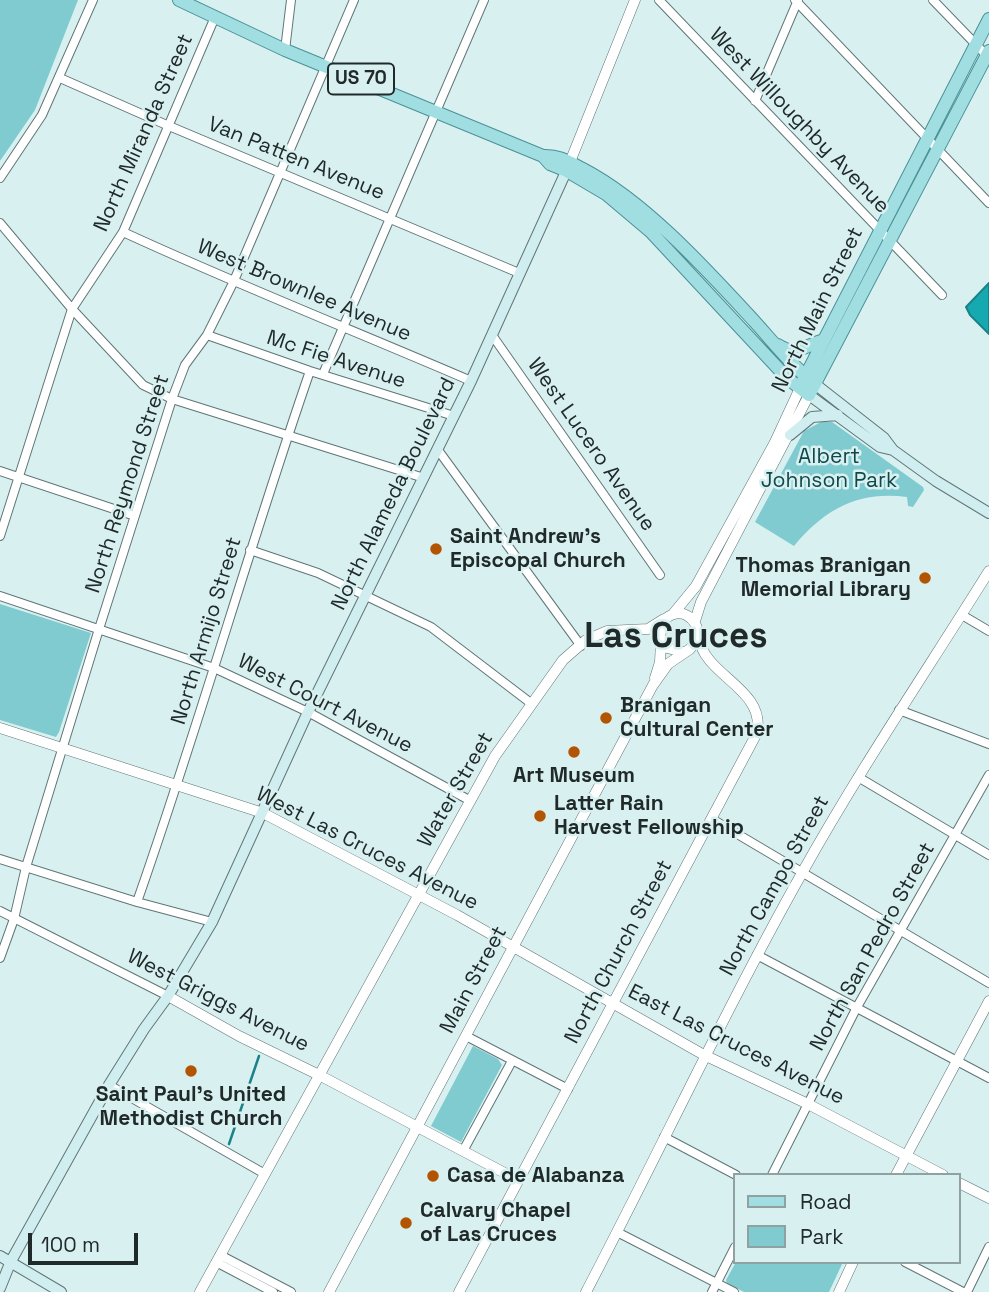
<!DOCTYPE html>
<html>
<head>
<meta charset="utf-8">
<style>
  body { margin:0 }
  #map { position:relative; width:989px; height:1292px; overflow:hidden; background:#d9f0f1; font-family:"Space Grotesk",sans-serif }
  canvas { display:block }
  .legend { position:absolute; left:733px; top:1173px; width:228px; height:91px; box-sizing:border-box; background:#d9f0f1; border:2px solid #8fa1a1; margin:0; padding:9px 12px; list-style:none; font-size:21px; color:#212a2a }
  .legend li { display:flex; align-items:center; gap:14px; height:35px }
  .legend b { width:35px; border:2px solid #8fa1a1 }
  .scale { position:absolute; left:28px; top:1233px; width:110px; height:32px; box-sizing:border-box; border:4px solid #212a2a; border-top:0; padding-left:9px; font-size:21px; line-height:24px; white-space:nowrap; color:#212a2a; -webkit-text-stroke:5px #d9f0f1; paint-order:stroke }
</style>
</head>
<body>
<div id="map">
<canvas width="989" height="1292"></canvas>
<ul class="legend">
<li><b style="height:9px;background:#a1dee2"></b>Road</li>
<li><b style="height:19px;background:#7fcbcf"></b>Park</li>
</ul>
<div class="scale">100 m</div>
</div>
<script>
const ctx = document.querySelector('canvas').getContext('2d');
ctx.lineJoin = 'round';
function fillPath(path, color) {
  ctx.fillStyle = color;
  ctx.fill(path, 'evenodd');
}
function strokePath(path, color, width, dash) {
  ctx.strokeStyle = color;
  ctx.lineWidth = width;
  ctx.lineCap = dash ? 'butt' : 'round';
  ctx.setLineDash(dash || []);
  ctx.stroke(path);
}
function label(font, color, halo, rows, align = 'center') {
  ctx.font = font + ' "Space Grotesk",sans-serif';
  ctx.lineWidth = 5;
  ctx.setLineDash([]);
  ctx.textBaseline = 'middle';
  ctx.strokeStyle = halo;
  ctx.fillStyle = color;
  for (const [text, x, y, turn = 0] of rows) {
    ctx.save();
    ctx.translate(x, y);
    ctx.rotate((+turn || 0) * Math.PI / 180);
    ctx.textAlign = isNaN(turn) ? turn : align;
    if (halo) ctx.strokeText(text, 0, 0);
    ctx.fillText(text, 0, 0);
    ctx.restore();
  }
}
fillPath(new Path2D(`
  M 0,0 L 78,0 L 35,110 L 0,161 Z
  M 821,422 L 832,422 L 923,487 L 924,490 L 913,507 L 908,506 L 907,497 C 858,491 825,509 794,546 L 755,522 L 804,431 Z
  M 0,604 L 91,633 L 59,732 L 56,737 L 0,720 Z
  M 473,1046 L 498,1059 L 502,1065 L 461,1142 L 431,1126 Z
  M 736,1262 L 843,1262 L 829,1292 L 744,1292 L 727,1283 L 726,1280 Z`), '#7fcbcf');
const water = new Path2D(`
  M 989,283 L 989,334 L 970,315 L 966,307 Z`);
fillPath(water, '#16a9b0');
strokePath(water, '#198388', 2);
strokePath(new Path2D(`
  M 229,1144 L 259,1056`), '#198388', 2.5);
const minor = new Path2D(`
  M 659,0 L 942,295
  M 795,0 L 989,203
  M 933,0 L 989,58
  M 285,50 L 291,0
  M 60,78 L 169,126 L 519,273
  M 755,101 L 798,0
  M 0,178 L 42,115 L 93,0
  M 0,223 L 72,309 L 143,385 L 172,399 L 424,478
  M 123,232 C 238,285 355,331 471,381
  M 207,335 L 310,371 L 454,416
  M 492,335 L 660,575
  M 323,374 L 484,0
  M 438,450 L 581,646
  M 0,471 L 135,516
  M 0,536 L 72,309 L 123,232 L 215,17
  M 250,550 L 318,573 L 431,627 L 532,704
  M 0,596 L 214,668 L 308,712 L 469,800
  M 962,615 L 989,631
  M 899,710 L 989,744
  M 858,777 L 989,855
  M 712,819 L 989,983
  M 0,859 L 137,902 L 212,922
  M 137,902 C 199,726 249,547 310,371
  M 0,911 L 168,996
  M 757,955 L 989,1078
  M 0,958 L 14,919 L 26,867 L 99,629 L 172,399 L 185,365 L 207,335 L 233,283 L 354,0
  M 466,1036 L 568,1089
  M 109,1085 L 265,1174
  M 664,1137 L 736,1175
  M 463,1151 L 512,1061
  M 772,1175 L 857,1007 L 989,775
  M 617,1232 L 734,1292
  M 220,1255 L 291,1292
  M 216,1262 L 273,1292
  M 905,1262 L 963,1292
  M 712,1292 L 735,1247
  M 967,1292 L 989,1247`);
const tertiary = new Path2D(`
  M 570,162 L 635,0
  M 673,614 L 696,586 L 774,444 L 800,388
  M 695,621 L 701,602 L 809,395
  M 655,678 L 660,662 L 661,641
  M 0,728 L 263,813 L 457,915 L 704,1055 L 808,1104 L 943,1175
  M 168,996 L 239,1036 L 319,1075 L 518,1180
  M 896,1175 L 989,1001
  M 959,1183 L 989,1198
  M 200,1292 L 495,756 L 563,660 L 586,640 L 607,631 L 648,629 L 664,619
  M 329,1292 L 653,685 L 668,664 L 690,649 L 699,637 C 697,616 679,605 663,621 L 660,637 L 667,648 L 684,652
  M 459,1292 L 757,733 C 766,688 703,676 699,637
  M 586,1292 C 659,1153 725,1010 802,873 C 860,769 926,672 989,571
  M 839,1292 L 853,1262`);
const secondary = new Path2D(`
  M 815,384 L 884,438 L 893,450 L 936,481 L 989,513
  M 809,395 L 880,447 L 893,450
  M 790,435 L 812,417 L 838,415
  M 0,1256 L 61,1292
  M 0,1288 L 11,1261 L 109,1085 L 144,1029 L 168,996 L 212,922 L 308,712 L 471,381 L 569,165`);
const primary = new Path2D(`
  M 179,0 L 285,50 L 543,156 C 559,155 569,162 583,169 C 646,202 707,270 755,322 C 774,343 792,366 815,384
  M 543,156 L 550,164 L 567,171 L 606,194 L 651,232 L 787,378 L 809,395 L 989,51
  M 778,345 C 798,358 806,344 824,340
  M 803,381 L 989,19`);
strokePath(minor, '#607576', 10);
strokePath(tertiary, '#607576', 11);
strokePath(secondary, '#607576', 12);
strokePath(primary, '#4b9195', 14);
strokePath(minor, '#fff', 8);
strokePath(tertiary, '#fff', 10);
strokePath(secondary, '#d0eef0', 10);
strokePath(primary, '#a1dee2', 12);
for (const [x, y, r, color] of [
  [436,549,7,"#b25402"],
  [925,578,7,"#b25402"],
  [606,718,7,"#b25402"],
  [574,752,7,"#b25402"],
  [540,816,7,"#b25402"],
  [191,1071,7,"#b25402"],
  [433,1176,7,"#b25402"],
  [406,1223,7,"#b25402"]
]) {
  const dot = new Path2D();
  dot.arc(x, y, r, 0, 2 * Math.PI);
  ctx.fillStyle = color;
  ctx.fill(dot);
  strokePath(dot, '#d9f0f1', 2.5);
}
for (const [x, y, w] of [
  [361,79,66]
]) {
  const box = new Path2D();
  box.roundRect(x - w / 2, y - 15.5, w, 31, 5);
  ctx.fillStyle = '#d9f0f1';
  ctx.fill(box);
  strokePath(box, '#212a2a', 2);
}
label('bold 19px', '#212a2a', null, [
  ["US 70",361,79]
]);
label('21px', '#212a2a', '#d9f0f1', [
  ["West Willoughby Avenue",799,121,46],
  ["North Miranda Street",144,133,-66],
  ["Van Patten Avenue",296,159,22],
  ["West Brownlee Avenue",304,291,23],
  ["North Main Street",818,310,-64],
  ["Mc Fie Avenue",336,360,18],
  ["West Lucero Avenue",591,445,55],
  ["North Reymond Street",128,484,-72],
  ["North Alameda Boulevard",394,494,-64],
  ["North Armijo Street",207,631,-73],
  ["West Court Avenue",325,704,27],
  ["Water Street",456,790,-60],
  ["West Las Cruces Avenue",367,849,27],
  ["North Campo Street",775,886,-61],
  ["North San Pedro Street",873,947,-61],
  ["North Church Street",619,952,-62],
  ["Main Street",474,980,-62],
  ["West Griggs Avenue",218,1001,27],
  ["East Las Cruces Avenue",736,1045,27]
]);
label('21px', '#0f484b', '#d9f0f1', [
  ["Albert",829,457],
  ["Johnson Park",829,481]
]);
label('bold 21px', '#212a2a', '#d9f0f1', [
  ["Saint Andrew's",450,537],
  ["Episcopal Church",450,561],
  ["Thomas Branigan",911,566,"right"],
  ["Memorial Library",911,590,"right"],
  ["Branigan",620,706],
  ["Cultural Center",620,730],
  ["Art Museum",574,776,"center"],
  ["Latter Rain",554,804],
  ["Harvest Fellowship",554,828],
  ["Saint Paul's United",191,1095,"center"],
  ["Methodist Church",191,1119,"center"],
  ["Casa de Alabanza",447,1176],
  ["Calvary Chapel",420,1211],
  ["of Las Cruces",420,1235]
], 'left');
label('bold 35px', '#212a2a', '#d9f0f1', [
  ["Las Cruces",676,638]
]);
</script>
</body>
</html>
